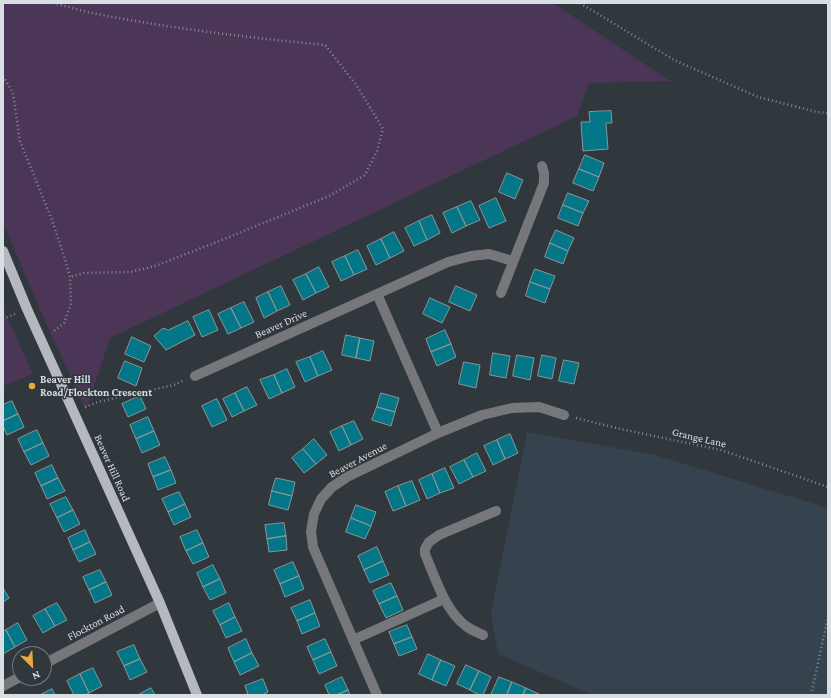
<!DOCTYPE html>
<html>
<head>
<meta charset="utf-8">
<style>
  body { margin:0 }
  #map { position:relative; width:831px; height:698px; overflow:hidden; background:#30373d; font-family:"Crimson Pro",serif }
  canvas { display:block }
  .frame { position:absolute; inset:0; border:4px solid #d9dee2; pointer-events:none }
  .north { position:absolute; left:12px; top:646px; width:40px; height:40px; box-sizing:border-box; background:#30373d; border:1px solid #747a7f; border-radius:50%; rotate:156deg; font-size:11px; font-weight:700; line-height:16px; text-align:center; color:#d9dee2 }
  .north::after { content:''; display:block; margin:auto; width:14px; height:18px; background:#eca93a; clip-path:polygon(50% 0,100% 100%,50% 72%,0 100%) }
</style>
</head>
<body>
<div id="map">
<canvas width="831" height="698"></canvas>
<div class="frame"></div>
<div class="north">N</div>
</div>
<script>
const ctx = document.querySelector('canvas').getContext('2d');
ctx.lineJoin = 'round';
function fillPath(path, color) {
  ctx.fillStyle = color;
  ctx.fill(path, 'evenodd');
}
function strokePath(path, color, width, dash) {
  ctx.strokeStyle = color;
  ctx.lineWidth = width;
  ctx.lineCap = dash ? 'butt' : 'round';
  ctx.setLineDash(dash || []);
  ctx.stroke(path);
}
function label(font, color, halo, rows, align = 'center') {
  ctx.font = font + ' "Crimson Pro",serif';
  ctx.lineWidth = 3;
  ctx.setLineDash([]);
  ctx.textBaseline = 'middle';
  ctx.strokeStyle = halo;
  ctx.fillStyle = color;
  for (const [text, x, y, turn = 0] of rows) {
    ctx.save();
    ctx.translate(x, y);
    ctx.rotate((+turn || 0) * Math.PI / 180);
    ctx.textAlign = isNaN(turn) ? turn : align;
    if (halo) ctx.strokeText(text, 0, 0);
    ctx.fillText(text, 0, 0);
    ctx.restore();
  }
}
fillPath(new Path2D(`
  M 527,432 L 655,455 L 828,508 L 828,695 L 593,695 L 498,654 L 491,613 Z`), '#36424d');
fillPath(new Path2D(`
  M 3,3 L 553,3 L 670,81 L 589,83 L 577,116 L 110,338 L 86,410 L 45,321 L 3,223 Z
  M 3,308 L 33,374 L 3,386 Z`), '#4c3658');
const building = new Path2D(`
  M 611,111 L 612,123 L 606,123 L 608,149 L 583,151 L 581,122 L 590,122 L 589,112 Z
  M 585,155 L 604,163 L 599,177 L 579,169 Z
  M 579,169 L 599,177 L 593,191 L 573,183 Z
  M 507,173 L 523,180 L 515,199 L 499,192 Z
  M 568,193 L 589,201 L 583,213 L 563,205 Z
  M 496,198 L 506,221 L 489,228 L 479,206 Z
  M 471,201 L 480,220 L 466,226 L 457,207 Z
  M 563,205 L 583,213 L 578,226 L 558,218 Z
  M 457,207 L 466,226 L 452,233 L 443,213 Z
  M 432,215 L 440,233 L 427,240 L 419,221 Z
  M 419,221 L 427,240 L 414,246 L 405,228 Z
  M 556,230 L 574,238 L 568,251 L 550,243 Z
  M 394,232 L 404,251 L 390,258 L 381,239 Z
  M 381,239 L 390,258 L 376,265 L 367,246 Z
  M 550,243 L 568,251 L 563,264 L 545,257 Z
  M 358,250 L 367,269 L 354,275 L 345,256 Z
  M 345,256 L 354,275 L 341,281 L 332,262 Z
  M 319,267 L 329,287 L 316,293 L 306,274 Z
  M 535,269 L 555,276 L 550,289 L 530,282 Z
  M 306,274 L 316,293 L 303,300 L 293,280 Z
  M 530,282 L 550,289 L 545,303 L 526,296 Z
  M 281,286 L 290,305 L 277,311 L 268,292 Z
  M 456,286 L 477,295 L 470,311 L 449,302 Z
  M 268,292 L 277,311 L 264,318 L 256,298 Z
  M 430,298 L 450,307 L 442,323 L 423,314 Z
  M 244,302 L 254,322 L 241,328 L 231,308 Z
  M 231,308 L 241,328 L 228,334 L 218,314 Z
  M 209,310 L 218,330 L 202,337 L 193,317 Z
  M 188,321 L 195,335 L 166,350 L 154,336 L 163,328 L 168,330 Z
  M 445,330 L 451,344 L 431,352 L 426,339 Z
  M 346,335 L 360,338 L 356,358 L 342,355 Z
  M 132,337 L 151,346 L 144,362 L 125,354 Z
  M 360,338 L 374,341 L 370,361 L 356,358 Z
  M 451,344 L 456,357 L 437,366 L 431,352 Z
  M 323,351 L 332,370 L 318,376 L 310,357 Z
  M 493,353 L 510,356 L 506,378 L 490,375 Z
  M 517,355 L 534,358 L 530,380 L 513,376 Z
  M 542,355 L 556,358 L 552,379 L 538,376 Z
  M 310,357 L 318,376 L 305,382 L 296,362 Z
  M 564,360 L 579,363 L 574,384 L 559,381 Z
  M 125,361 L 142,368 L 136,386 L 118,378 Z
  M 464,362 L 480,365 L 476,388 L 459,384 Z
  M 287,369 L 295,387 L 282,393 L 274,375 Z
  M 274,375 L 282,393 L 269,399 L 260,380 Z
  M 247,387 L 257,405 L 244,411 L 235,393 Z
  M 235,393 L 244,411 L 232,417 L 223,399 Z
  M 381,393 L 399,398 L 395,412 L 377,407 Z
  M 140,396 L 146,409 L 128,417 L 122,404 Z
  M 217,399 L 227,420 L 212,427 L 202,406 Z
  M 12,401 L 18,414 L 3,421 L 3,405 Z
  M 377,407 L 395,412 L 391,426 L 372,420 Z
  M 18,414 L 24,427 L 7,435 L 3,426 L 3,421 Z
  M 148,417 L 154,431 L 136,439 L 130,425 Z
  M 354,421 L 363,439 L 351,445 L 342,426 Z
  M 342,426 L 351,445 L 339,451 L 330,432 Z
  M 37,430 L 43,443 L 24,452 L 18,439 Z
  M 154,431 L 160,445 L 142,453 L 136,439 Z
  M 510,434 L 518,453 L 505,459 L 497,440 Z
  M 314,439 L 327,455 L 316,464 L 303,449 Z
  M 497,440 L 505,459 L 493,465 L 484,446 Z
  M 43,443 L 49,456 L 31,465 L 24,452 Z
  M 303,449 L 316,464 L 304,473 L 292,458 Z
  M 477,453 L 486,471 L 473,477 L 464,460 Z
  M 165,457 L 171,470 L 153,477 L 148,464 Z
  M 464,460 L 473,477 L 459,484 L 450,467 Z
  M 52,465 L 58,478 L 41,486 L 35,473 Z
  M 445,468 L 454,488 L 440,493 L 432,474 Z
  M 171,470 L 176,483 L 158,490 L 153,477 Z
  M 432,474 L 440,493 L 427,499 L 419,480 Z
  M 58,478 L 65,491 L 47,499 L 41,486 Z
  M 276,478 L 295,482 L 292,496 L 272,491 Z
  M 412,481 L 420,500 L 406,506 L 398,486 Z
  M 398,486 L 406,506 L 393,511 L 385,492 Z
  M 272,491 L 292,496 L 288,510 L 269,505 Z
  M 179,492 L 185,504 L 168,512 L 162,499 Z
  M 66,497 L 73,510 L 57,518 L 50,504 Z
  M 185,504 L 191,517 L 174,525 L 168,512 Z
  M 356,505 L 376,512 L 371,526 L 351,518 Z
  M 73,510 L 80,524 L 64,532 L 57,518 Z
  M 351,518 L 371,526 L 365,539 L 346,532 Z
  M 284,523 L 286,536 L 267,539 L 265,525 Z
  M 85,530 L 90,542 L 73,550 L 68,538 Z
  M 197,530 L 203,543 L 186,551 L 180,537 Z
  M 286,536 L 287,550 L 269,552 L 267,539 Z
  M 90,542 L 96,554 L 79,562 L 73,550 Z
  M 203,543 L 209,557 L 193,564 L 186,551 Z
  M 377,547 L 383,561 L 364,570 L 358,556 Z
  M 383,561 L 389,575 L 370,583 L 364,570 Z
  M 293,562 L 299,576 L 280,584 L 274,570 Z
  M 213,565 L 220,579 L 203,587 L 197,573 Z
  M 100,570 L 106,582 L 89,590 L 83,577 Z
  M 299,576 L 304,589 L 285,597 L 280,584 Z
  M 220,579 L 226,593 L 210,600 L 203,587 Z
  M 106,582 L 112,595 L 95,603 L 89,590 Z
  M 391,583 L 397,596 L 379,604 L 373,591 Z
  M 3,588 L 9,598 L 3,602 Z
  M 397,596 L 403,610 L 386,618 L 379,604 Z
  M 310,600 L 315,613 L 297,621 L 291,608 Z
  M 57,603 L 67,620 L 55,626 L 45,609 Z
  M 229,603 L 235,617 L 220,625 L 213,611 Z
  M 45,609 L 55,626 L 43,633 L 33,616 Z
  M 315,613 L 320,626 L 302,634 L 297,621 Z
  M 235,617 L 242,631 L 226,638 L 220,625 Z
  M 18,623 L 27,640 L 15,647 L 6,630 Z
  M 407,625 L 412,637 L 394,644 L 389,632 Z
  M 6,630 L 15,647 L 3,654 L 3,632 Z
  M 412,637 L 417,649 L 399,656 L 394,644 Z
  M 246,639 L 252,653 L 234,662 L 228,648 Z
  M 325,639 L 331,652 L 313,660 L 307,647 Z
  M 134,645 L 140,659 L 124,666 L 117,652 Z
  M 331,652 L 337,666 L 319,674 L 313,660 Z
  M 252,653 L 259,666 L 240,675 L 234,662 Z
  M 428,654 L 441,660 L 432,680 L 419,674 Z
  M 140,659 L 147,672 L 130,680 L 124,666 Z
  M 441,660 L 455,666 L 446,686 L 432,680 Z
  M 466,665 L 479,671 L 470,690 L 457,684 Z
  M 93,668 L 102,686 L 89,693 L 80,674 Z
  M 479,671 L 491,677 L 483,695 L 479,695 L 470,690 Z
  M 80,674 L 89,693 L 85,695 L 74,695 L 67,681 Z
  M 342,677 L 348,690 L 337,695 L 329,695 L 325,685 Z
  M 499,677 L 512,682 L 507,695 L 491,695 Z
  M 263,679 L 268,692 L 262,695 L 248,695 L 245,686 Z
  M 512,682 L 526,688 L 523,695 L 507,695 Z
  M 151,688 L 155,695 L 138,695 Z
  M 526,688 L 539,694 L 539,695 L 523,695 Z
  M 52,689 L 55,695 L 40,695 Z
  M 348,690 L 350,695 L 337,695 Z`);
fillPath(building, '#037787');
strokePath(building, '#8a9698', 1);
strokePath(new Path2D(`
  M 53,3 C 73,8 93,14 113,17 C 183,30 254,38 325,45 L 357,86 L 383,129 L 377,151 L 365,175 L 329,196 L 217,242 L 155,266 L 130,272 L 84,273 L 70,277
  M 580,3 L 674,60 L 758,97 L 817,112 L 828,113
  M 3,76 L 13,93 L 20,141 L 52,220 L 65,259 L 70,277 L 71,304 L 64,323 L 53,332
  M 3,319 L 15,314
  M 85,407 L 98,402 L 174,385 L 183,381
  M 576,418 L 616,428 L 721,450 L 828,487
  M 811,695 L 828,617`), '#868c91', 2.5, [1, 3]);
strokePath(new Path2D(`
  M 501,293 L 544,183 L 544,173 L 542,166
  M 377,294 L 438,433
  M 195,376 L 448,262 L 471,256 L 489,254 L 513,261
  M 483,635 C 477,632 471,630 466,626 C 445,611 435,577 425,554 L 425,549 L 429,542 L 439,535 L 496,511
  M 353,640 L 444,599
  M 44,664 L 160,603
  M 3,686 L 20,677
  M 377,695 L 313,547 L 311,531 L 314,514 L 321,499 L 332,487 L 347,477 L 438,433 L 482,415 L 512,408 L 539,407 L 564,415`), '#76777b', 10);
strokePath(new Path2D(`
  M 3,251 L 27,309 L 160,603 L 197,695`), '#b6b8c0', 10);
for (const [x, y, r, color] of [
  [32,386,4,"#eca93a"]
]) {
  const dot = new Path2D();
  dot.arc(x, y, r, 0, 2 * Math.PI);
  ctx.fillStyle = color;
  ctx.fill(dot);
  strokePath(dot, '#30373d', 1.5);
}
label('11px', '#d9dee2', '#30373d', [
  ["Beaver Drive",281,324,-24],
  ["Grange Lane",699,438,13],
  ["Beaver Avenue",358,460,-28],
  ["Beaver Hill Road",112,468,66],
  ["Flockton Road",96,623,-28]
]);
label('bold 11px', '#d9dee2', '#30373d', [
  ["Beaver Hill",40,380],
  ["Road/Flockton Crescent",40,393]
], 'left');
</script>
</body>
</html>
